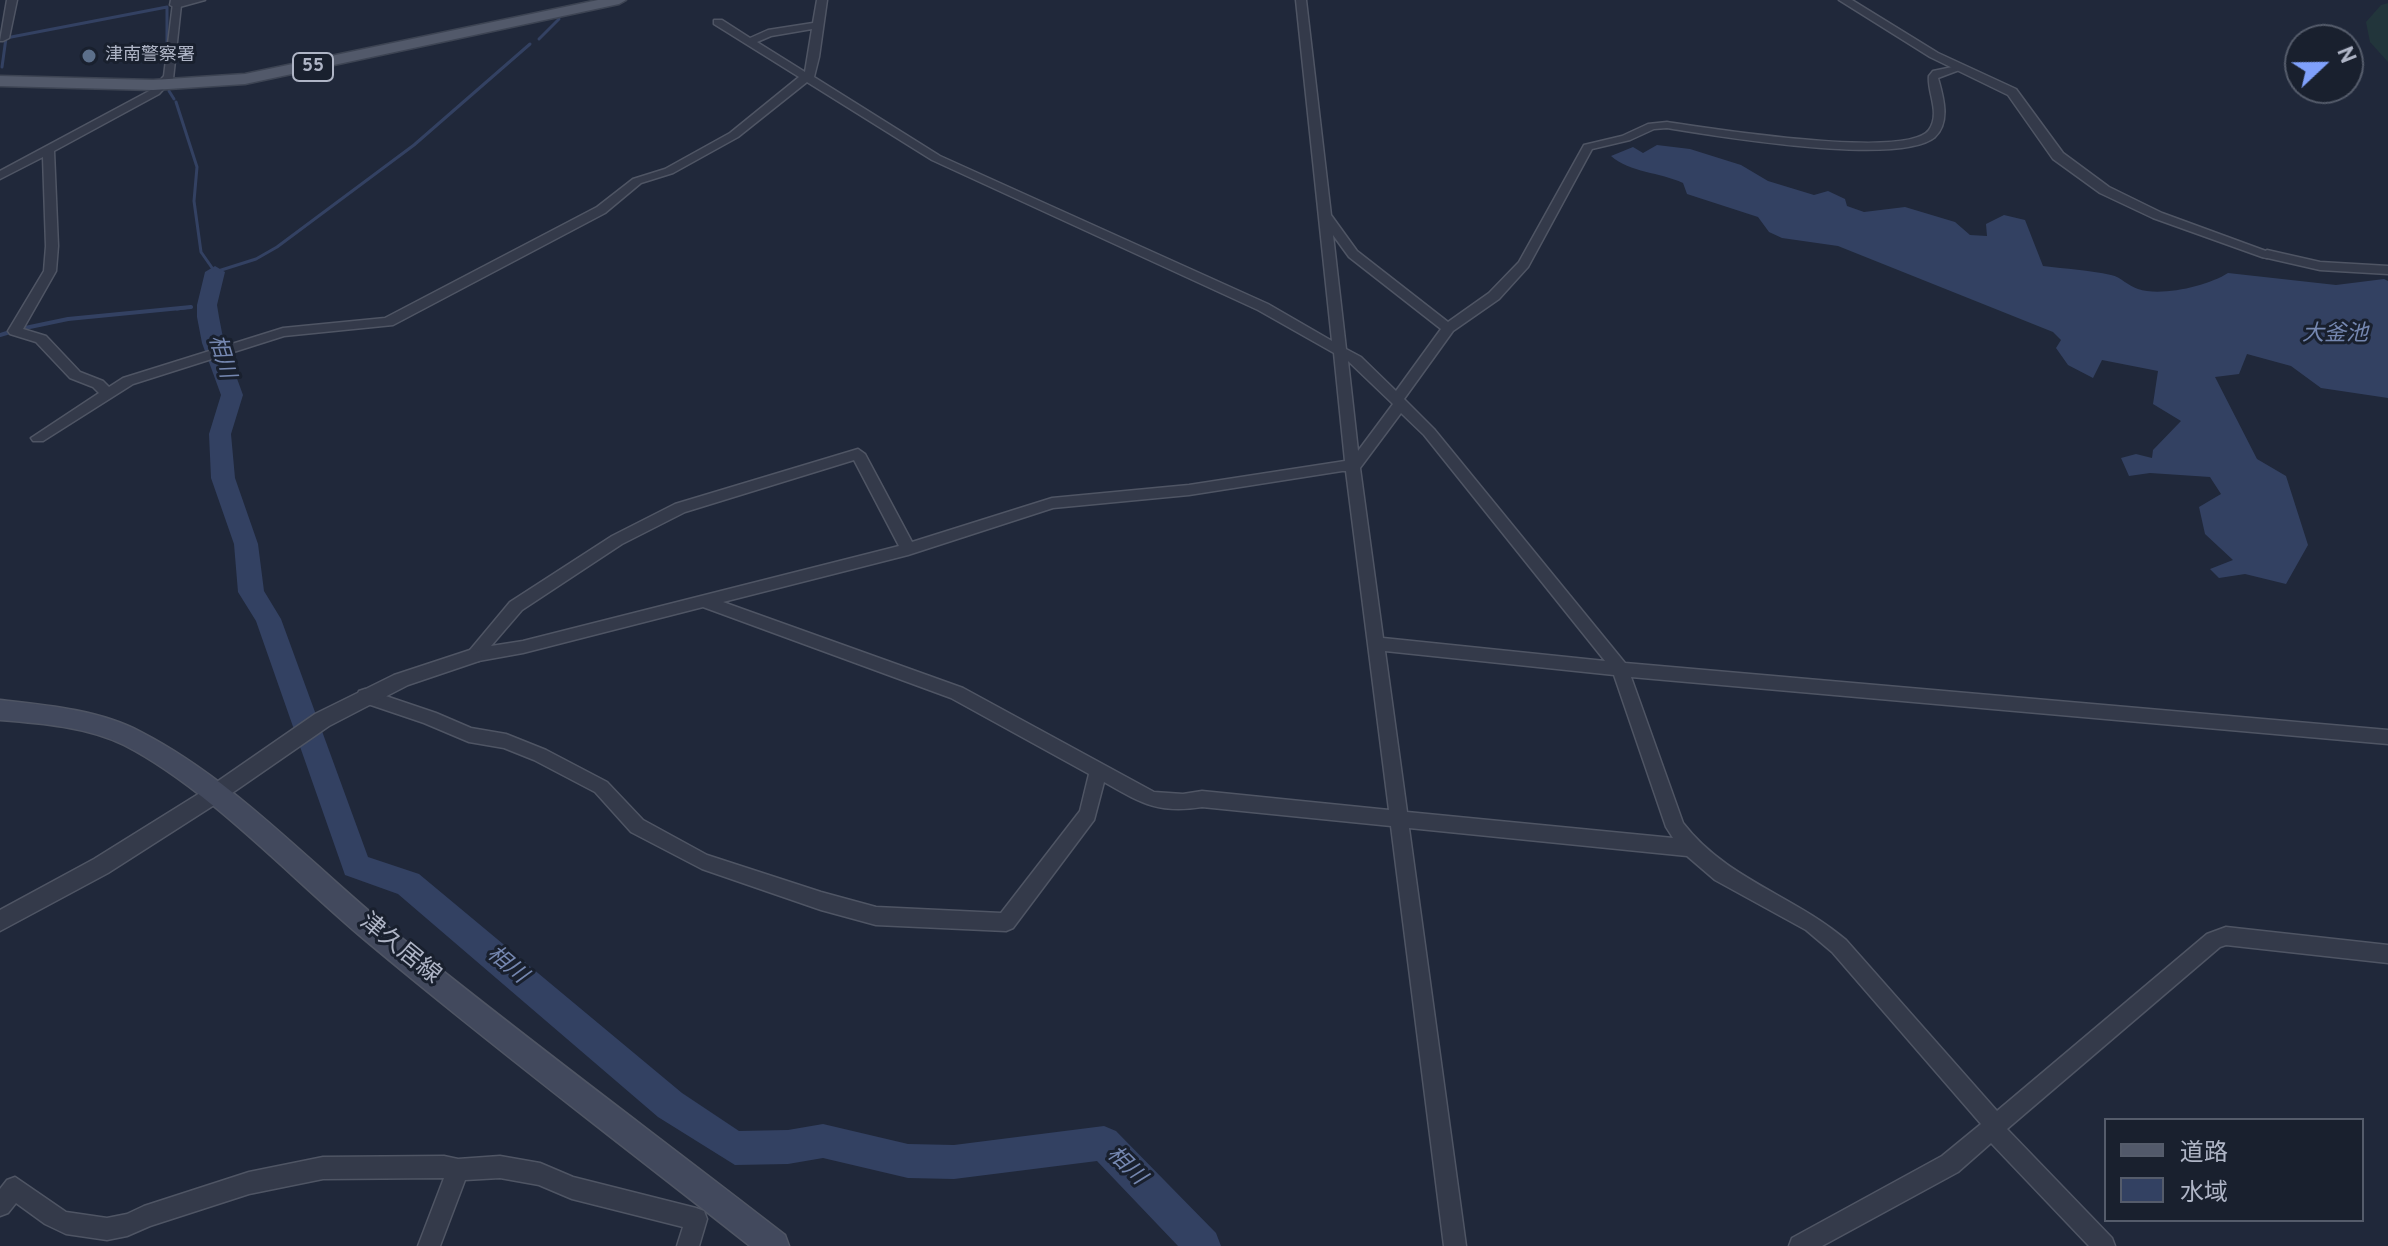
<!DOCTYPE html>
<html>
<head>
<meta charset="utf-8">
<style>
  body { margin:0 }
  #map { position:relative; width:2388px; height:1246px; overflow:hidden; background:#20283a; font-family:Overpass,"Noto Sans JP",sans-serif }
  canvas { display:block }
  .legend { position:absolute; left:2104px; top:1118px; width:260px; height:104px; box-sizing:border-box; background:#19202e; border:2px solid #555c6b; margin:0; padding:10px 14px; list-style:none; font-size:24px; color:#afb5c6 }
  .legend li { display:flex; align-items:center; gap:16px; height:40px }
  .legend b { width:40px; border:2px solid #555c6b }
  .north { position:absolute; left:2284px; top:24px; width:80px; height:80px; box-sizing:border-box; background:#19202e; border:2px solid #555c6b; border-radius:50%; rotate:68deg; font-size:22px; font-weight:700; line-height:32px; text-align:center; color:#afb5c6 }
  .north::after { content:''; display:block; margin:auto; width:28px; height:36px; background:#7fa0fb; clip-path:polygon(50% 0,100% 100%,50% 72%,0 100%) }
</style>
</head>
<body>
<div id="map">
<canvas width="2388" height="1246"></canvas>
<ul class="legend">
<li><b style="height:10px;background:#52596a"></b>道路</li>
<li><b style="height:22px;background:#334162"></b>水域</li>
</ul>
<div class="north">N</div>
</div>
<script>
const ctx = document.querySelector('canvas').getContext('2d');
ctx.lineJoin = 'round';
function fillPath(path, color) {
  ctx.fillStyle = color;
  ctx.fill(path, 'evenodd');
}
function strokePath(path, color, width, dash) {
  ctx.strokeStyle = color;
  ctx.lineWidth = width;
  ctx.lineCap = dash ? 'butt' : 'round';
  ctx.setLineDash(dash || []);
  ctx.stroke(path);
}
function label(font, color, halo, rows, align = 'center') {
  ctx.font = font + ' Overpass,"Noto Sans JP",sans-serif';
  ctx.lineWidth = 6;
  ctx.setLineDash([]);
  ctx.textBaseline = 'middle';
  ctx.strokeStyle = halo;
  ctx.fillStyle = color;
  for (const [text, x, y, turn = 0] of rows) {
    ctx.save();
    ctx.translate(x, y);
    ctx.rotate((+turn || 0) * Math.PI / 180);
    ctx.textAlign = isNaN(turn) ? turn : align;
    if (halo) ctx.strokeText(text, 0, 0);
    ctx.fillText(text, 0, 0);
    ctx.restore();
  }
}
fillPath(new Path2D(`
  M 2388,3 L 2388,62 L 2370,42 L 2366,22 L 2381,5 Z`), '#22353b');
fillPath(new Path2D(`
  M 1657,145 L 1690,149 L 1741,165 L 1768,181 L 1814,195 L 1828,191 L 1845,199 L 1847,206 L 1864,212 L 1905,207 L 1955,222 L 1970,235 L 1987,236 L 1986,224 L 2004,215 L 2025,220 L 2043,266 C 2066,269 2089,270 2111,275 C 2121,277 2128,286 2138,289 C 2161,297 2208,286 2228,273 L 2336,285 L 2384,279 L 2388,281 L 2388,398 L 2321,388 L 2291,366 L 2247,354 L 2239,374 L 2215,377 L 2257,459 L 2286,476 L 2308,545 L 2286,584 L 2245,574 L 2219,578 L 2210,569 L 2233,560 L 2205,534 L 2199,507 L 2221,494 L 2210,477 L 2150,473 L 2129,476 L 2121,458 L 2136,454 L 2152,458 L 2153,450 L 2181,421 L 2153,404 L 2158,371 L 2102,360 L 2093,378 L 2068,365 L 2056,348 L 2061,340 L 2053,332 L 1838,246 L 1782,238 L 1769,232 L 1758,217 L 1687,194 L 1683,183 C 1660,172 1630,173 1611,156 L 1633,147 L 1643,153 Z`), '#334162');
strokePath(new Path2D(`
  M 539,39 L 559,19
  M 2,67 L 6,38 L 167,7 L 167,55
  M 169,91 L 174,99
  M 176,102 L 197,167 L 194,201 L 201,252 L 215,272 L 256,259 L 277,247 L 414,145 L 530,44
  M 177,309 L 191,307`), '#334162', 3);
strokePath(new Path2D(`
  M 25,328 L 68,319 L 191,307
  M 0,335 L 10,332`), '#334162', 4);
fillPath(new Path2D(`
  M 215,266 L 225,272 L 217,305 L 219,317 L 224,343 L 243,395 L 231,434 L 235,478 L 258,544 L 264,591 L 281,619 L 368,857 L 419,874 L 682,1093 L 739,1131 L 788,1130 L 823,1124 L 908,1144 L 954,1145 L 1104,1126 L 1116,1131 L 1216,1233 L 1221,1246 L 1178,1246 L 1097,1161 L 954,1179 L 908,1178 L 823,1158 L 788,1164 L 735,1165 L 658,1117 L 398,894 L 345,875 L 256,621 L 238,592 L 234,544 L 211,478 L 209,434 L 221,395 L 202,343 L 197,317 L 197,305 L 205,272 Z`), '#334162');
const minor = new Path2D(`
  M 817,0 L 827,0 L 819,57 L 814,77 L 940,156 L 1268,304 L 1332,341 L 1296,0 L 1306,0 L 1331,215 L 1357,251 L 1448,322 L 1489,293 L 1519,262 L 1584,145 L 1622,136 L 1648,124 L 1667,122 C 1707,128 1907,160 1929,130 C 1941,113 1927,92 1929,76 L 1933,71 L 1962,65 L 1962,69 L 1938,78 C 1943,96 1951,122 1935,137 C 1899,167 1716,136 1667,128 L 1654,129 L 1630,140 L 1592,149 L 1528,267 L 1499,299 L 1453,331 L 1404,399 L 1434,429 L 1625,663 L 2388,730 L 2388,744 L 1631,677 L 1683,823 C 1726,879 1793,895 1846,940 L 1997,1111 L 2207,934 L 2226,927 L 2388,945 L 2388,963 L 2226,945 L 2220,947 L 2007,1129 L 2112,1238 L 2115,1246 L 2089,1246 L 1991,1143 L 1958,1172 L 1822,1246 L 1789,1246 L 1792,1238 L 1942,1156 L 1981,1124 L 1832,952 L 1806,930 L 1715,880 L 1687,856 L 1409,828 L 1466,1246 L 1444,1246 L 1391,826 L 1202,807 C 1158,814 1141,803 1104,782 L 1094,820 L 1013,928 L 1006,931 L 876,925 L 821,910 L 702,869 L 631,832 L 595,792 L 534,760 L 504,748 L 469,742 L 424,723 L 359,701 L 357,696 L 359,691 L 365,689 L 436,713 L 471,728 L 506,734 L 546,750 L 607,782 L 643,820 L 707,855 L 821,892 L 876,907 L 1001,913 L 1080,811 L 1089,774 L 951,698 L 703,607 L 523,653 L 473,662 L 467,661 L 465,656 L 510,602 L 612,536 L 675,504 L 858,449 L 865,454 L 912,542 L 1052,498 L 1189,485 L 1345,461 L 1334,353 L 1258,310 L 932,160 L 807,82 L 738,137 L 673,173 L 641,183 L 605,213 L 393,325 L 284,336 L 133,384 L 43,441 L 33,441 L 31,438 L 99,393 L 93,387 L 70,378 L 36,342 L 10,334 L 8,331 L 44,271 L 46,246 L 43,157 L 0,179 L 0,171 L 151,90 L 164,76 L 173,3 L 181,5 L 173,79 L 159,94 L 54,151 L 58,246 L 56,271 L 23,329 L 46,336 L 80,372 L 103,381 L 109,387 L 123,378 L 283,328 L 385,318 L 597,207 L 633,179 L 665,169 L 730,133 L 799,77 L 714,24 L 714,20 L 722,20 L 750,38 L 768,30 L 813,23 ZM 812,29 L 805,72 L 757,42 L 771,36 ZM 1333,235 L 1349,257 L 1441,329 L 1396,391 L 1361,357 L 1346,349 ZM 1348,361 L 1393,404 L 1358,451 ZM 1401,413 L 1424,435 L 1605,661 L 1383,638 L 1360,468 ZM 854,460 L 899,546 L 523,641 L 491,646 L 522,610 L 622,544 L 685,512 ZM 1342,471 L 1346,471 L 1389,810 L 1202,791 L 1183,794 L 1154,792 L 963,688 L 723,602 L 908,555 L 1053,508 L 1189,495 ZM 1385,651 L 1614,675 L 1666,827 L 1673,838 L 1407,812 Z
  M 2267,250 L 2320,262 L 2388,266 L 2388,274 L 2320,270 L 2263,257 L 2261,254 Z
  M 444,1156 L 458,1159 L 500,1156 L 540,1163 L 573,1177 L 696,1208 L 704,1211 L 707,1219 L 699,1246 L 677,1246 L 683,1227 L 572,1199 L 539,1185 L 500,1178 L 465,1180 L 440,1246 L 418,1246 L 444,1178 L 323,1179 L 249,1194 L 150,1226 L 127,1236 L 107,1240 L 66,1234 L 45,1224 L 16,1203 L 8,1213 L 0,1216 L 0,1189 L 7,1180 L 15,1177 L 66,1212 L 107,1218 L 127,1214 L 144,1206 L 249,1172 L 323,1157 Z`);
const tertiary = new Path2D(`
  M 7,0 L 17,0 L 9,38 L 3,41 L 0,41 Z
  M 171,0 L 205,0 L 176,8 L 170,5 Z
  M 1839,0 L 1852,0 L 1938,53 L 2016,89 L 2063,153 L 2109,187 L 2162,213 L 2274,254 L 2267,258 L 2262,257 L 2153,218 L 2100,193 L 2053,159 L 2008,95 L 1930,57 Z
  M 473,649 L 479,651 L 482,656 L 479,661 L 408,685 L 329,726 L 222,800 L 108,873 L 0,931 L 0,910 L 94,859 L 208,788 L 315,714 L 394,675 Z`);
const secondary = new Path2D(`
  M 0,700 C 46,705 100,710 141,732 C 232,779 305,858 383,923 C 514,1030 651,1131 785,1235 L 789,1246 L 750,1246 C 621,1144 490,1045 365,940 C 292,879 208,788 124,745 C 87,727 40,723 0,720 Z`);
const primary = new Path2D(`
  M 598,0 L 626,0 L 619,4 L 245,84 L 153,90 L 0,86 L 0,76 L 153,80 L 245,74 Z`);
strokePath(minor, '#4f5564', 3);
strokePath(tertiary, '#4f5564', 3);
strokePath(secondary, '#4f5564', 3);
strokePath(primary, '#3d4453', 3);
fillPath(minor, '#343a4a');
fillPath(tertiary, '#343a4a');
fillPath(secondary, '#42495d');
fillPath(primary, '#52596a');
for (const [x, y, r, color] of [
  [89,56,8,"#5c6f8a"]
]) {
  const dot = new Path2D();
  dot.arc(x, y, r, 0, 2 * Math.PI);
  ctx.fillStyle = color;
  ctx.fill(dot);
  strokePath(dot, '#19202e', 3);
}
label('18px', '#afb5c6', '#19202e', [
  ["津南警察署",105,56]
], 'left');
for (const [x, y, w] of [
  [313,67,40]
]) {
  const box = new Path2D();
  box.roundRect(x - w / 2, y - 14, w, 28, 6);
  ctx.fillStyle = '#19202e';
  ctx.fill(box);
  strokePath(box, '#afb5c6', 2);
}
label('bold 18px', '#afb5c6', null, [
  ["55",313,67]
]);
label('italic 22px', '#7587b0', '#19202e', [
  ["大釜池",2335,336],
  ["相川",220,357,73],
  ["相川",506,966,40],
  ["相川",1125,1167,44]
]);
label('24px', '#afb5c6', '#19202e', [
  ["津久居線",399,950,39]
]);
</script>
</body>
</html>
